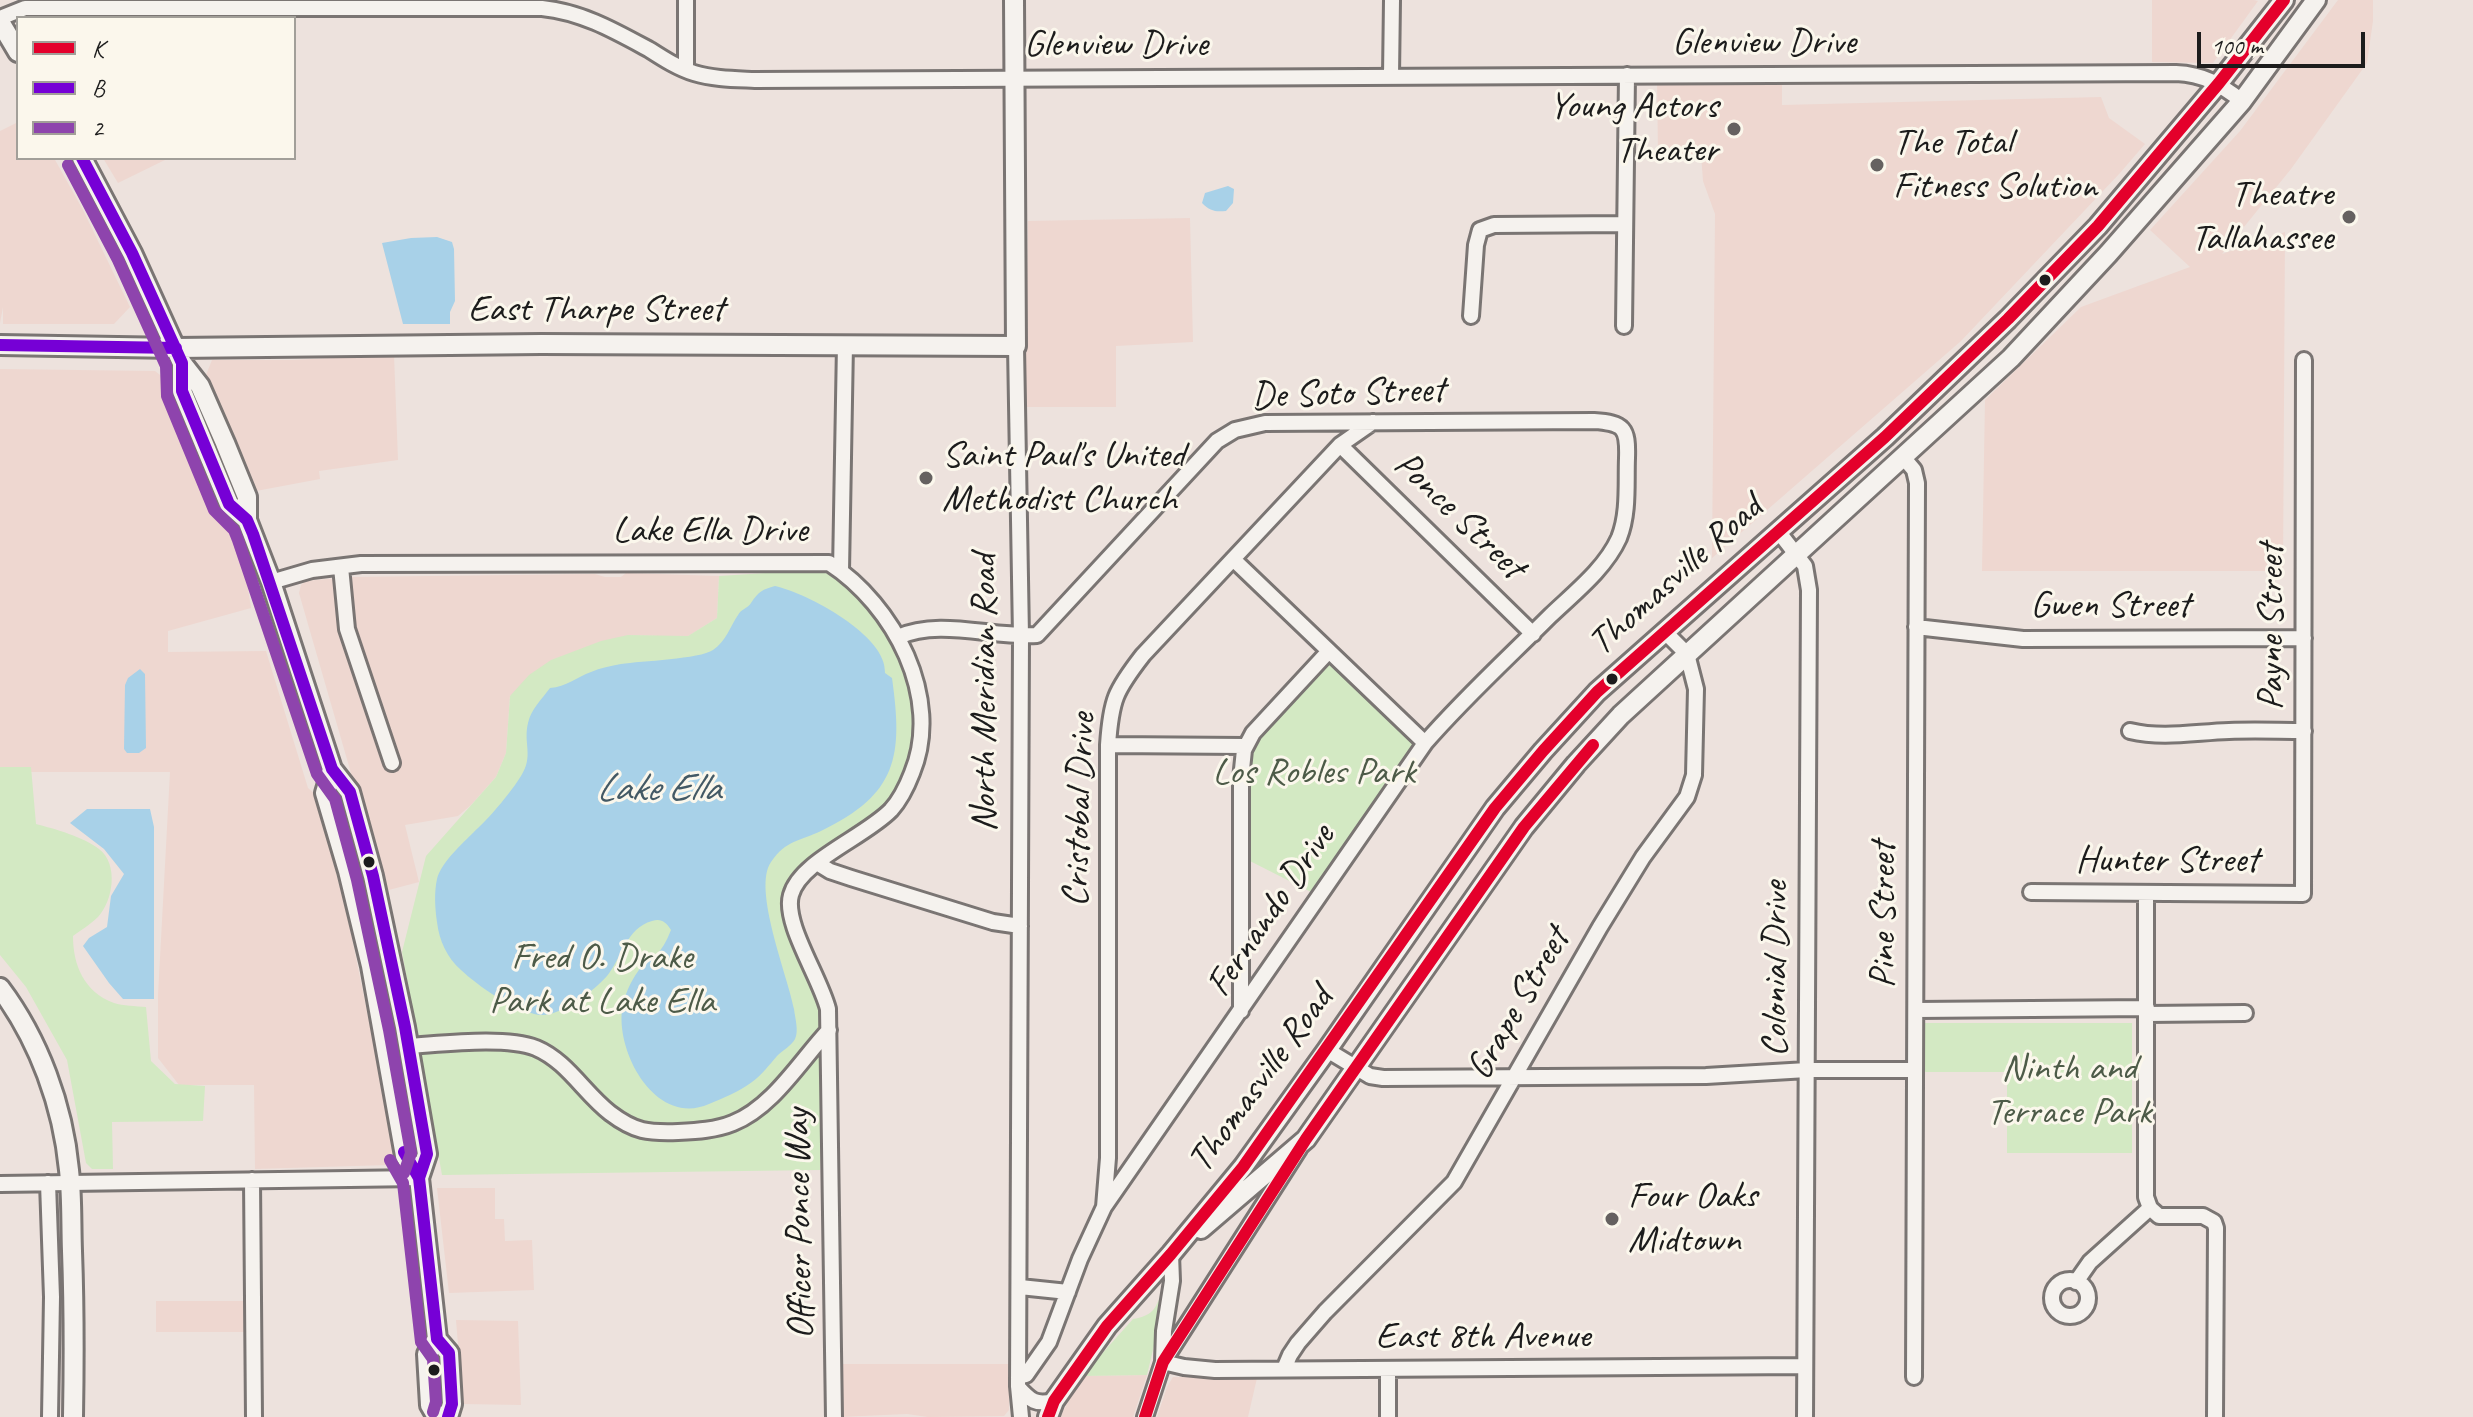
<!DOCTYPE html>
<html>
<head>
<meta charset="utf-8">
<style>
  body { margin:0 }
  #map { position:relative; width:2473px; height:1417px; overflow:hidden; background:#ede2dd; font-family:Caveat,sans-serif }
  canvas { display:block }
  .legend { position:absolute; left:16px; top:16px; width:280px; height:144px; box-sizing:border-box; background:#fbf7ec; border:2px solid #a29f99; margin:0; padding:10px 14px; list-style:none; font-size:24px; color:#1c1c1c }
  .legend li { display:flex; align-items:center; gap:16px; height:40px }
  .legend b { width:40px; border:2px solid #a29f99 }
  .scale { position:absolute; left:2197px; top:32px; width:168px; height:36px; box-sizing:border-box; border:4px solid #1c1c1c; border-top:0; padding-left:10px; font-size:24px; line-height:28px; white-space:nowrap; color:#1c1c1c; -webkit-text-stroke:6px #fbf7ec; paint-order:stroke }
</style>
</head>
<body>
<div id="map">
<canvas width="2473" height="1417"></canvas>
<ul class="legend">
<li><b style="height:10px;background:#e4002b"></b>K</li>
<li><b style="height:10px;background:#7600d6"></b>B</li>
<li><b style="height:10px;background:#8e44ad"></b>2</li>
</ul>
<div class="scale">100 m</div>
</div>
<script>
const ctx = document.querySelector('canvas').getContext('2d');
ctx.lineJoin = 'round';
function fillPath(path, color) {
  ctx.fillStyle = color;
  ctx.fill(path, 'evenodd');
}
function strokePath(path, color, width, dash) {
  ctx.strokeStyle = color;
  ctx.lineWidth = width;
  ctx.lineCap = dash ? 'butt' : 'round';
  ctx.setLineDash(dash || []);
  ctx.stroke(path);
}
function label(font, color, halo, rows, align = 'center') {
  ctx.font = font + ' Caveat,sans-serif';
  ctx.lineWidth = 6;
  ctx.setLineDash([]);
  ctx.textBaseline = 'middle';
  ctx.strokeStyle = halo;
  ctx.fillStyle = color;
  for (const [text, x, y, turn = 0] of rows) {
    ctx.save();
    ctx.translate(x, y);
    ctx.rotate((+turn || 0) * Math.PI / 180);
    ctx.textAlign = isNaN(turn) ? turn : align;
    if (halo) ctx.strokeText(text, 0, 0);
    ctx.fillText(text, 0, 0);
    ctx.restore();
  }
}
fillPath(new Path2D(`
  M 2152,0 L 2254,0 L 2258,1 L 2213,63 L 2152,62 Z
  M 2338,0 L 2373,0 L 2373,21 L 2367,63 L 2291,169 L 2222,254 L 2285,232 L 2283,571 L 1982,571 L 1985,400 L 2081,307 L 2190,267 L 2150,230 L 2240,131 Z
  M 36,14 L 192,15 L 192,18 L 25,18 Z
  M 1782,79 L 1782,105 L 2101,97 L 2109,118 L 2145,144 L 2120,173 L 1961,341 L 1712,558 L 1715,214 L 1703,181 L 1701,154 L 1658,154 L 1657,80 Z
  M 18,122 L 18,158 L 54,158 L 83,210 L 130,307 L 114,324 L 3,324 L 3,307 L 0,323 L 0,131 Z
  M 103,158 L 169,158 L 118,183 Z
  M 1190,218 L 1193,342 L 1116,346 L 1116,407 L 1025,407 L 1028,221 Z
  M 394,355 L 398,460 L 319,471 L 320,479 L 256,491 L 206,375 L 212,360 L 292,360 Z
  M 0,369 L 155,371 L 164,378 L 215,495 L 246,576 L 251,608 L 168,631 L 168,652 L 266,651 L 308,788 L 316,795 L 348,919 L 382,1084 L 393,1155 L 389,1165 L 255,1169 L 254,1085 L 179,1085 L 158,1058 L 158,995 L 170,772 L 0,772 Z
  M 626,573 L 719,576 L 717,618 L 687,637 L 628,635 L 510,696 L 506,753 L 496,777 L 471,805 L 458,816 L 405,825 L 419,882 L 385,891 L 299,593 L 301,585 L 305,581 L 350,577 L 595,574 L 605,577 L 621,577 Z
  M 437,1188 L 495,1188 L 495,1219 L 504,1219 L 505,1241 L 532,1240 L 534,1290 L 449,1293 Z
  M 156,1301 L 245,1301 L 245,1332 L 156,1332 Z
  M 456,1320 L 518,1321 L 521,1405 L 463,1404 Z
  M 839,1364 L 1009,1364 L 1009,1410 L 1004,1416 L 928,1417 L 907,1414 L 839,1417 Z
  M 1147,1375 L 1133,1417 L 1060,1417 L 1082,1376 Z
  M 1173,1377 L 1257,1378 L 1248,1417 L 1157,1417 L 1167,1387 Z`), '#eed7d0');
fillPath(new Path2D(`
  M 812,570 C 822,572 832,573 841,578 C 879,601 919,688 917,732 C 916,759 903,782 887,803 C 861,838 789,852 783,898 C 779,935 812,966 820,1000 C 822,1011 821,1025 822,1036 C 824,1081 821,1125 820,1170 L 442,1175 L 402,952 L 426,856 L 496,777 L 506,753 L 510,696 L 529,675 L 551,660 L 601,641 L 628,635 L 688,636 L 717,618 L 719,576 Z
  M 1329,662 L 1334,663 L 1418,745 L 1313,893 L 1246,859 L 1245,768 L 1252,742 L 1324,664 Z
  M 0,767 L 31,767 L 36,824 C 55,829 84,837 99,849 C 119,864 113,901 98,917 C 91,924 81,930 73,936 C 73,965 84,992 114,1003 C 123,1006 136,1006 146,1007 L 151,1061 L 175,1084 L 205,1086 L 203,1121 L 112,1122 L 113,1169 L 92,1169 L 86,1163 L 67,1060 L 26,987 L 0,955 Z
  M 1921,1023 L 2132,1023 L 2132,1153 L 2007,1153 L 2007,1072 L 1921,1072 Z
  M 1161,1293 L 1166,1295 L 1147,1375 L 1082,1376 L 1133,1319 C 1151,1316 1156,1310 1161,1293 Z`), '#d3e9c3');
fillPath(new Path2D(`
  M 1228,186 L 1234,189 L 1233,203 L 1226,211 C 1215,212 1210,211 1202,203 L 1205,193 Z
  M 437,237 L 452,242 L 454,249 L 455,301 L 450,312 L 450,324 L 403,324 L 382,243 L 411,238 Z
  M 775,586 C 807,593 888,636 885,673 L 892,678 C 903,756 898,794 821,831 C 800,841 786,840 771,862 C 752,889 788,976 794,1009 C 795,1018 799,1031 795,1039 C 792,1045 782,1051 777,1056 C 769,1065 762,1075 752,1082 C 739,1092 723,1098 709,1104 C 655,1128 613,1049 623,1004 C 626,991 633,977 642,966 C 649,957 642,966 651,959 C 661,953 667,940 671,930 C 666,922 661,918 652,921 C 626,928 622,958 607,976 C 594,991 559,1017 540,1015 C 515,1012 478,986 461,970 C 447,958 439,940 437,922 C 435,908 434,893 437,879 C 441,862 466,840 478,828 C 492,815 511,792 521,776 C 534,756 523,743 528,723 C 531,709 542,699 550,688 C 566,687 577,677 591,672 C 600,668 611,666 621,664 C 641,661 700,659 713,650 C 726,641 730,627 738,615 C 741,609 748,608 751,603 C 758,592 763,589 775,586 Z
  M 140,669 L 145,674 L 146,748 L 139,753 L 127,753 L 124,749 L 125,685 L 128,678 Z
  M 87,809 L 150,809 L 154,827 L 154,999 L 123,999 L 109,983 L 83,946 L 89,938 L 107,927 L 111,896 L 124,874 L 104,849 L 70,823 Z`), '#a8d1e8');
const minor = new Path2D(`
  M 686,0 L 686,70
  M 0,18 L 25,8 L 542,8 C 582,12 615,31 650,50 C 664,59 678,68 694,73 C 714,79 734,79 755,80 L 2176,73 C 2204,74 2221,85 2242,101
  M 1391,76 L 1392,0
  M 1471,316 L 1476,245 L 1480,230 L 1494,225 L 1625,224
  M 1624,326 L 1627,75
  M 1016,346 L 1021,636 L 1018,1386 L 1021,1417
  M 1340,445 L 1533,634
  M 1903,457 L 1914,470 L 1917,483 L 1914,1377
  M 1778,531 L 1805,566 L 1809,590 L 1805,1417
  M 1233,559 L 1425,743
  M 341,567 L 347,629 L 392,763
  M 841,571 L 845,344
  M 271,582 L 312,570 L 361,564 L 829,563 C 894,605 943,698 912,773 C 907,786 901,799 891,810 C 865,837 800,861 791,895 C 783,923 820,977 828,1009 L 834,1417
  M 1916,627 L 2023,639 L 2304,638
  M 898,637 C 940,618 992,638 1037,635 L 1217,441 L 1235,430 L 1265,423 L 1594,421 C 1624,423 1628,428 1627,458 C 1626,484 1629,513 1619,538 C 1605,569 1574,593 1550,616 C 1508,658 1464,698 1425,743 L 1104,1207 L 1080,1259 L 1049,1342 L 1026,1375 L 1018,1377
  M 2130,731 C 2163,739 2196,732 2229,731 C 2254,730 2279,731 2304,731
  M 1108,745 L 1245,746
  M 817,863 L 830,871 L 851,878 L 993,922 L 1020,926
  M 2031,892 L 2303,894 L 2304,360
  M 2146,893 L 2146,1197 L 2150,1208 L 2159,1216 L 2203,1216 L 2214,1222 L 2216,1228 L 2215,1417
  M 1917,1010 L 2147,1008
  M 1241,1011 L 1241,779 L 1244,750 L 1253,733 L 1329,651
  M 2147,1014 L 2245,1013
  M 408,1046 C 442,1044 505,1036 536,1048 C 567,1061 584,1093 610,1113 C 635,1132 648,1133 678,1132 C 697,1131 716,1130 733,1123 C 773,1107 800,1061 829,1030
  M 1327,1050 L 1370,1076 L 1383,1078 L 1706,1076 L 1807,1070 L 1915,1070
  M 252,1180 L 254,1417
  M 48,1183 L 52,1297 L 50,1417
  M 0,1184 L 419,1178
  M 1104,1207 L 1108,1158 L 1108,745 C 1111,700 1115,691 1143,655 L 1340,445 L 1373,422
  M 1171,1254 L 1172,1281 L 1164,1331 L 1163,1362 L 1184,1367 L 1215,1370 L 1805,1366
  M2052 1298a18 18 0 1 1 36 0a18 18 0 1 1-36 0Z
  M 2076,1282 L 2090,1262 L 2150,1208
  M 1020,1287 L 1068,1292
  M 1284,1369 L 1290,1355 L 1298,1343 L 1325,1312 L 1454,1182 L 1600,927 L 1643,857 L 1687,797 L 1694,775 L 1696,689 L 1687,654 L 1664,631
  M 1018,1387 C 1031,1401 1035,1405 1054,1401
  M 1145,1417 L 1163,1362 L 1299,1149
  M 1388,1417 L 1388,1369`);
const major = new Path2D(`
  M 0,22 L 18,52
  M 82,158 L 132,253 L 182,363 L 200,386 L 225,443 L 247,497 L 247,520 L 271,582 L 332,769 L 350,792 L 373,876 L 405,1027 L 427,1154 L 419,1178
  M 0,345 L 176,348 L 541,344 L 1016,346 L 1014,0
  M 182,363 L 182,391 L 229,504 L 247,520
  M 332,769 L 325,793 L 348,871 L 371,966 L 405,1156 L 419,1178 L 437,1339 L 449,1353 L 452,1404 L 448,1417
  M 0,988 C 39,1040 63,1106 69,1170 C 72,1197 71,1224 72,1251 C 74,1306 74,1361 73,1417
  M 1201,1229 L 1306,1139 L 1524,827 L 1576,764 L 1621,715 L 2011,358 L 2108,254 L 2242,101 L 2316,0
  M 437,1417 L 430,1405 L 427,1354 L 437,1339
  M 1048,1417 L 1054,1401 L 1107,1326 L 1171,1254 L 1243,1167 L 1327,1050 L 1495,808 L 1543,751 L 1597,692 L 1885,437 L 2008,319 L 2098,226 L 2219,83 L 2284,0`);
strokePath(minor, '#7a7573', 20);
strokePath(major, '#7a7573', 24);
strokePath(minor, '#f5f2ee', 14);
strokePath(major, '#f5f2ee', 18);
strokePath(new Path2D(`
  M 1048,1417 L 1054,1401 L 1107,1326 L 1171,1254 L 1243,1167 L 1495,808 L 1543,751 L 1597,692 L 1885,437 L 2008,319 L 2098,226 L 2219,83 L 2284,0
  M 1145,1417 L 1163,1362 L 1306,1139 L 1524,827 L 1593,745`), '#e4002b', 12);
strokePath(new Path2D(`
  M 82,158 L 132,253 L 182,363 L 182,391 L 229,504 L 247,520 L 253,534 L 332,769 L 350,792 L 373,876 L 405,1027 L 427,1154 L 419,1178
  M 0,345 L 176,348
  M 404,1152 L 419,1178 L 437,1339 L 449,1353 L 452,1404 L 448,1417`), '#7600d6', 12);
strokePath(new Path2D(`
  M 68,165 L 118,260 L 166,366 L 167,396 L 214,510 L 234,530 L 238,540 L 317,774 L 335,799 L 357,880 L 389,1030 L 411,1153 L 404,1173
  M 390,1160 L 403,1183 L 421,1342 L 433,1359 L 436,1402 L 433,1412`), '#8e44ad', 12);
for (const [x, y, r, color] of [
  [1734,129,8,"#656160"],
  [1877,165,8,"#656160"],
  [2349,217,8,"#656160"],
  [2045,280,7,"#1c1c1c"],
  [926,478,8,"#656160"],
  [1612,679,7,"#1c1c1c"],
  [369,862,7,"#1c1c1c"],
  [1612,1219,8,"#656160"],
  [434,1370,7,"#1c1c1c"]
]) {
  const dot = new Path2D();
  dot.arc(x, y, r, 0, 2 * Math.PI);
  ctx.fillStyle = color;
  ctx.fill(dot);
  strokePath(dot, '#fbf7ec', 3);
}
label('38px', '#1c1c1c', '#fbf7ec', [
  ["Glenview Drive",1764,43],
  ["Glenview Drive",1116,45],
  ["East Tharpe Street",596,310],
  ["De Soto Street",1348,394,-2],
  ["Ponce Street",1459,516,44],
  ["Lake Ella Drive",710,531],
  ["Thomasville Road",1676,576,-42],
  ["Gwen Street",2110,606],
  ["Payne Street",2272,627,-90],
  ["North Meridian Road",985,693,-90],
  ["Cristobal Drive",1080,810,-88],
  ["Hunter Street",2167,861],
  ["Fernando Drive",1271,911,-56],
  ["Pine Street",1884,915,-90],
  ["Colonial Drive",1776,969,-90],
  ["Grape Street",1519,1004,-60],
  ["Thomasville Road",1261,1080,-54],
  ["Officer Ponce Way",800,1224,-91],
  ["East 8th Avenue",1483,1337]
]);
label('38px', '#1c1c1c', '#fbf7ec', [
  ["Young Actors",1718,107,"right"],
  ["Theater",1718,151,"right"],
  ["The Total",1893,143],
  ["Fitness Solution",1893,187],
  ["Theatre",2333,195,"right"],
  ["Tallahassee",2333,239,"right"],
  ["Saint Paul's United",942,456],
  ["Methodist Church",942,500],
  ["Four Oaks",1628,1197],
  ["Midtown",1628,1241]
], 'left');
label('38px', '#4d5b48', '#fbf7ec', [
  ["Los Robles Park",1314,773],
  ["Fred O. Drake",602,958],
  ["Park at Lake Ella",602,1002],
  ["Ninth and",2069,1069],
  ["Terrace Park",2069,1113]
]);
label('italic 40px', '#435965', '#fbf7ec', [
  ["Lake Ella",658,790]
]);
</script>
</body>
</html>
